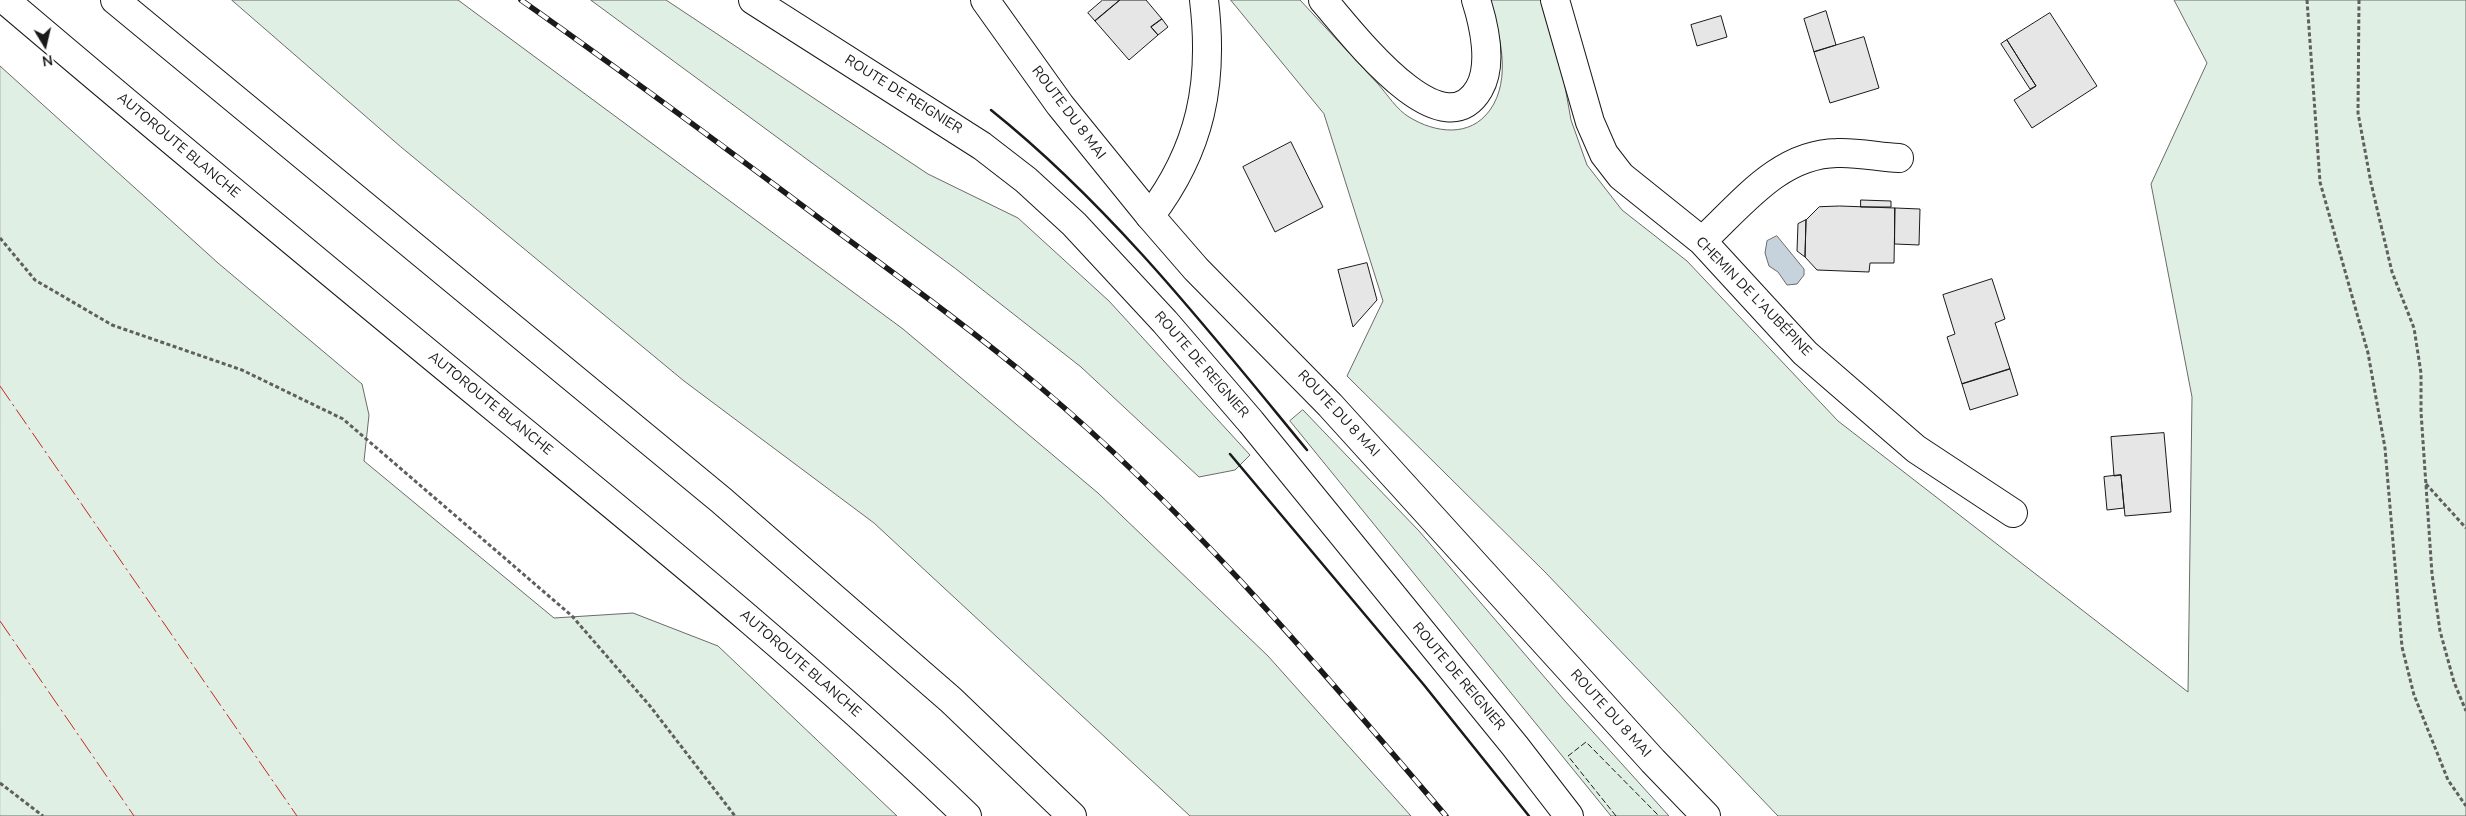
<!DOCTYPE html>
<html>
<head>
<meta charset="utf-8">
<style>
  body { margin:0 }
  #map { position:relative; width:2466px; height:816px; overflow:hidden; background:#fff; font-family:"Nunito Sans",sans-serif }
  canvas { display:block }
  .north { position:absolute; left:20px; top:20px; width:50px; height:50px; -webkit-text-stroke:4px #fff; paint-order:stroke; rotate:171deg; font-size:14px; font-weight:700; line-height:20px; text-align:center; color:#1a1a1a }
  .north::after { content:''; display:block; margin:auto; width:18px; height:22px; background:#1a1a1a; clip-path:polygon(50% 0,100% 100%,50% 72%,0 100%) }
</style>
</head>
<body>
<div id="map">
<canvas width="2466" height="816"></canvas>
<div class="north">N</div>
</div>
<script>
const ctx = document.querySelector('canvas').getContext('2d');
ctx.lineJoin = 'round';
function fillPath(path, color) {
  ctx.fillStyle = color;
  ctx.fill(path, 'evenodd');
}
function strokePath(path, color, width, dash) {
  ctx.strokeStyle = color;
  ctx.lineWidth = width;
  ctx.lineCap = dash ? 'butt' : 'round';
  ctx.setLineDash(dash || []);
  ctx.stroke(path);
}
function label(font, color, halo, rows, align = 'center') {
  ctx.font = font + ' "Nunito Sans",sans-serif';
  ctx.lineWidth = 4;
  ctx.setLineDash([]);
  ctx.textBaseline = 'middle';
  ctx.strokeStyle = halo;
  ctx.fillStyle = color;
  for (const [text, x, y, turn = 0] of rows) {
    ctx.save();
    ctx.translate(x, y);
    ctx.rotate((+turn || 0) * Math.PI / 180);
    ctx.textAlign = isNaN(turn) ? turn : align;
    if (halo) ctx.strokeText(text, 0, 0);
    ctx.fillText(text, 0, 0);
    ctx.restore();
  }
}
const green = new Path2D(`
  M 232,0 L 458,0 L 903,329 L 1098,493 L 1268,656 L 1411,816 L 1190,816 L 874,523 L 684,381 L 401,147 Z
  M 591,0 L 666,0 L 928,174 L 1018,218 L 1109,301 L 1250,455 L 1235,470 L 1199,477 L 1081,367 L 956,269 Z
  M 1231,0 L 1300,0 C 1326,28 1352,56 1378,84 C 1387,94 1397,110 1409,117 C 1435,133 1470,138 1490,110 C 1512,79 1500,33 1489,0 L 1541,0 L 1546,9 L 1559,53 L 1571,120 L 1587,165 L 1622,210 L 1687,261 L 1838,421 L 2188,692 L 2192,397 L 2151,184 L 2207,63 L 2174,0 L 2466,0 L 2466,816 L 1778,816 L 1545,572 L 1347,376 L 1383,301 L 1324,114 Z
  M 0,66 L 218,263 L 362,384 L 369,415 L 364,461 L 554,618 L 633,613 L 718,646 L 897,816 L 0,816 Z
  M 1303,410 L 1419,531 L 1565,701 L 1669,816 L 1611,816 L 1290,421 Z`);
fillPath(green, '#e0efe3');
strokePath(green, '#6a6a6a', 1);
const water = new Path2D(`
  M 1777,236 L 1804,269 L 1804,275 L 1797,284 L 1787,285 L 1778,272 L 1769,266 L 1765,253 L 1767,241 Z`);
fillPath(water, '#c6d2dc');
strokePath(water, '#6a6a6a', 1);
const building = new Path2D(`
  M 1103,0 L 1120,0 L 1095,21 L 1088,13 Z
  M 1120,0 L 1146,0 L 1162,19 L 1151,27 L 1158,35 L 1129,60 L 1095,21 Z
  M 1826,11 L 1836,45 L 1814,52 L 1804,19 Z
  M 2050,13 L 2097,86 L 2032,128 L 2014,100 L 2036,86 L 2007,40 Z
  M 1721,16 L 1727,37 L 1697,46 L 1691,25 Z
  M 1162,19 L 1168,27 L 1158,35 L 1151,27 Z
  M 1864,37 L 1879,88 L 1830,103 L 1814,52 Z
  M 2007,40 L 2036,86 L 2030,89 L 2001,44 Z
  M 1291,142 L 1323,207 L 1275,232 L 1243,167 Z
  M 1861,200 L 1891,201 L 1891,207 L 1861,207 Z
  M 1840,206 L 1895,208 L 1894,263 L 1870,263 L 1869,272 L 1817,270 L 1805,257 L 1806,220 L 1819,207 Z
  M 1895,208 L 1920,209 L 1919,245 L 1895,244 Z
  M 1806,220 L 1805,257 L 1797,251 L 1798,224 Z
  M 1367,263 L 1377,300 L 1353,327 L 1338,270 Z
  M 1992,279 L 2005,319 L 1995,323 L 2010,369 L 1962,384 L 1947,337 L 1955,334 L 1943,295 Z
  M 2010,369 L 2018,395 L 1970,410 L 1962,384 Z
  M 2164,433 L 2171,512 L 2125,516 L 2121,475 L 2114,476 L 2111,437 Z
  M 2121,475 L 2124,508 L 2107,510 L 2104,477 Z`);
fillPath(building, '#e6e6e6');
strokePath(building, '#1a1a1a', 1);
const minor = new Path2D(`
  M 1323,0 C 1348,28 1441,154 1479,89 C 1493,65 1484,25 1476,0
  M 1555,0 L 1590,122 L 1604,154 L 1621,176 L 1702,241 L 1805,353 L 1916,449 L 2013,513
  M 1150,216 C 1201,149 1214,83 1204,0
  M 1702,241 C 1742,204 1779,154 1837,153 C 1857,152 1879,157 1899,158`);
const major = new Path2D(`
  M 753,0 L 982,146 L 1026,180 L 1074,224 L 1165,322 L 1251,422 L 1515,746 L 1569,816
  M 985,0 L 1060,105 L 1150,216 L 1196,269 L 1330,405 L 1653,761 L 1706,816`);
const highway = new Path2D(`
  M 5,0 C 171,141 339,280 507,418 C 664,547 821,675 967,816
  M 115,0 L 721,500 L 951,700 L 1072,816`);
strokePath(minor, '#1a1a1a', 30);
strokePath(major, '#1a1a1a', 30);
strokePath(highway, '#1a1a1a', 30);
strokePath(new Path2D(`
  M 2307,0 L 2320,182 L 2368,353 L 2385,448 L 2402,647 L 2414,695 L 2448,780 L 2466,806
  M 2359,0 L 2358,113 L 2371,183 L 2392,272 L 2414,328 L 2421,373 L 2421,412 L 2432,574 L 2440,631 L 2454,682 L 2466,711
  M 0,238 L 35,280 L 112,325 L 242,370 L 343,419 L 572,616 L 650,706 L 735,816
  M 2426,484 L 2466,528
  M 0,783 L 43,816`), '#5f5f5f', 3, [4, 2.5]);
strokePath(minor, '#fff', 28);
strokePath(major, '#fff', 28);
strokePath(highway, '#fff', 28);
const rail = new Path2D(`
  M 521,0 C 623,72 723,146 823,221 C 896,275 970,328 1040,387 C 1191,514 1318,666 1446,816`);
strokePath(rail, '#1a1a1a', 5.5);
strokePath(rail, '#fff', 4, [11]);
strokePath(new Path2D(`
  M 1616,816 L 1568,756 L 1586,742 L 1659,816`), '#1a1a1a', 1, [6, 2.5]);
strokePath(new Path2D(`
  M 991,110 C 1112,207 1209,331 1307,450
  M 1230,454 L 1424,685 L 1529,816`), '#1a1a1a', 2.5);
strokePath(new Path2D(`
  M 0,386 L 297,816
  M 0,621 L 134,816`), '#c62828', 1, [18, 4, 2.5, 4]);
label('14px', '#1a1a1a', '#fff', [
  ["ROUTE DE REIGNIER",903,95,32],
  ["ROUTE DU 8 MAI",1068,113,53],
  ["AUTOROUTE BLANCHE",178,146,40],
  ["CHEMIN DE L'AUBÉPINE",1753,297,46],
  ["ROUTE DE REIGNIER",1201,365,49],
  ["AUTOROUTE BLANCHE",490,404,39],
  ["ROUTE DU 8 MAI",1338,414,47],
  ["AUTOROUTE BLANCHE",800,664,41],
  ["ROUTE DE REIGNIER",1458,677,50],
  ["ROUTE DU 8 MAI",1610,714,48]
]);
</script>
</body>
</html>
